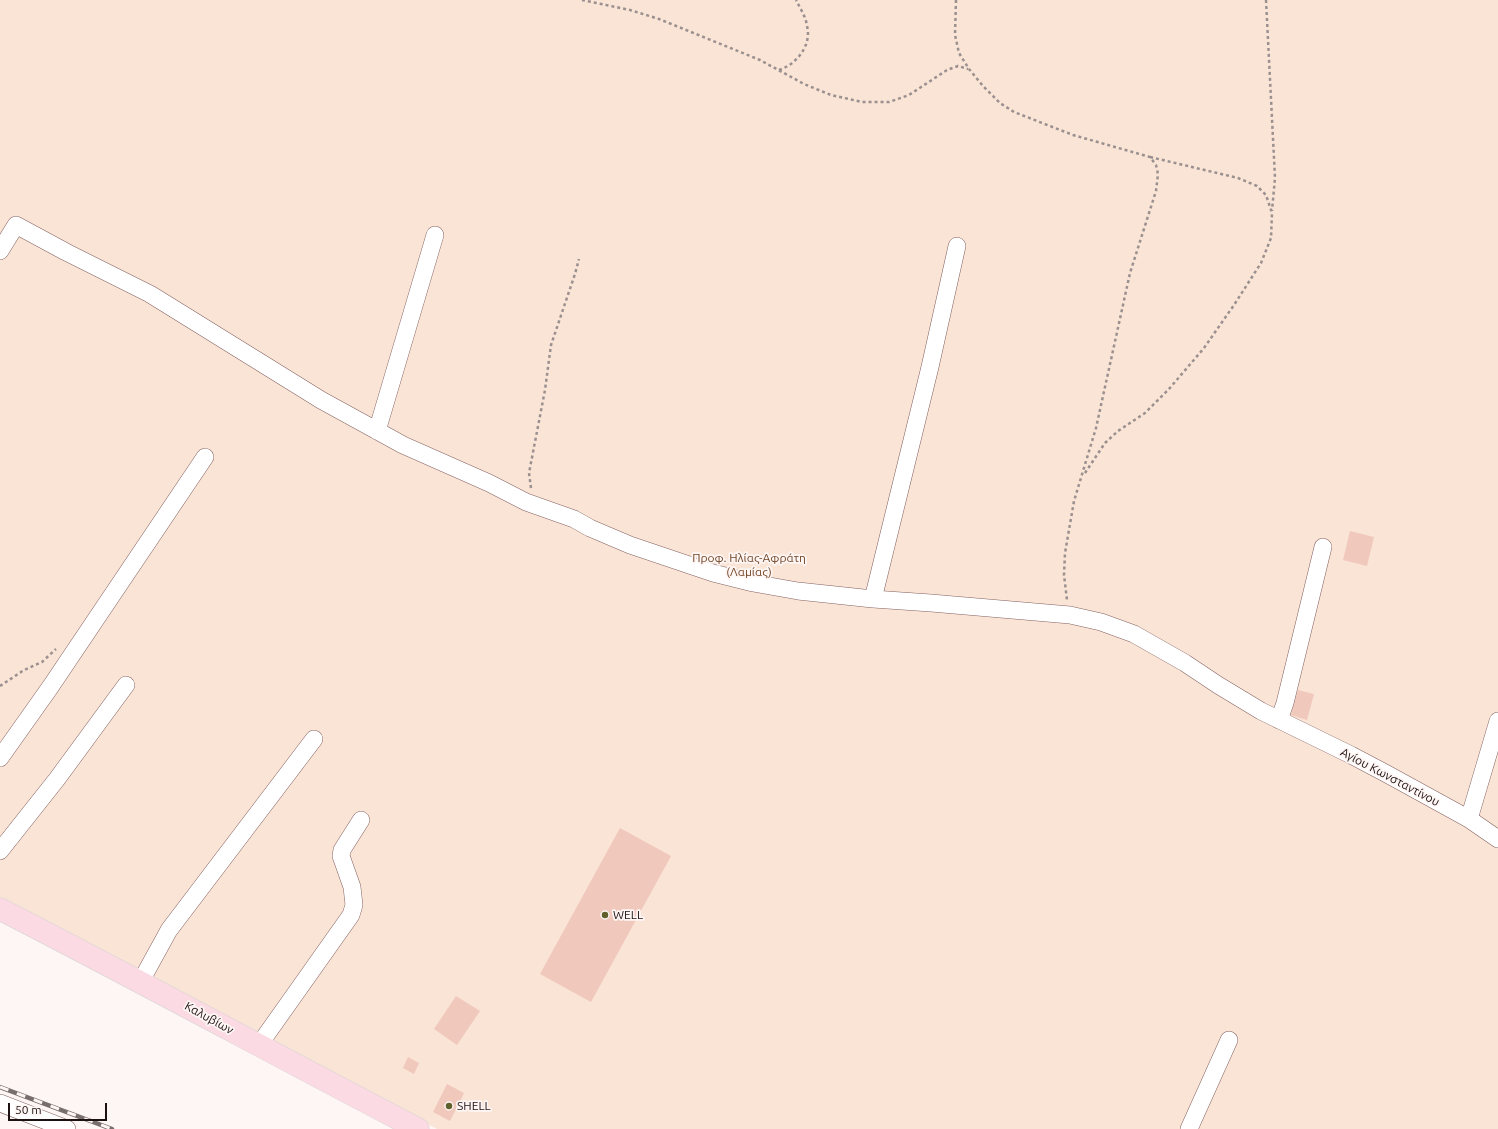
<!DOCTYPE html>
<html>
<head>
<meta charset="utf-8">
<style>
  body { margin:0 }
  #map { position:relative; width:1498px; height:1129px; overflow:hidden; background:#fef6f5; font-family:Ubuntu,sans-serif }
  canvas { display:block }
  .scale { position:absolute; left:8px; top:1103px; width:99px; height:18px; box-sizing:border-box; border:2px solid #1d1010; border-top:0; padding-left:5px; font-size:12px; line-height:14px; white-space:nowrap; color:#1d1010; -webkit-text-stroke:3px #fef6f5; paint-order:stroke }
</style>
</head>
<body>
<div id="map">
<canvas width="1498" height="1129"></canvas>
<div class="scale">50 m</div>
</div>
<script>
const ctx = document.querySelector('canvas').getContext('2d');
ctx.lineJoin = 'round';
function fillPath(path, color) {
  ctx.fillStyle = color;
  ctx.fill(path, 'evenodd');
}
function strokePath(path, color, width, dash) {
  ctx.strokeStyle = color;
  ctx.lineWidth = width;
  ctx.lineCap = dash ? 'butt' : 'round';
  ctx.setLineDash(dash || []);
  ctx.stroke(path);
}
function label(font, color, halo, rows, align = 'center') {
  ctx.font = font + ' Ubuntu,sans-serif';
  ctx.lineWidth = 3.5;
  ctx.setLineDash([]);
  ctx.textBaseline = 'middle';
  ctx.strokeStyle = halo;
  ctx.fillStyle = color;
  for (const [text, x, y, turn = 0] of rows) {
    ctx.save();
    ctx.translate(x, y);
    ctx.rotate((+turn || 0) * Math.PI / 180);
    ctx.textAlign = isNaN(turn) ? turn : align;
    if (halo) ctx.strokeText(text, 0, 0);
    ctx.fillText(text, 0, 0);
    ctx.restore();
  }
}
fillPath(new Path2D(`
  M 0,0 L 1498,0 L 1498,1129 L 437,1129 L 0,900 Z`), '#fae4d5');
fillPath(new Path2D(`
  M 1350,531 L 1374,537 L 1367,566 L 1343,560 Z
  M 1298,690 L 1314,694 L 1307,720 L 1291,715 Z
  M 620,828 L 671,856 L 591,1002 L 540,974 Z
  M 456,996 L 480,1011 L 457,1045 L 434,1029 Z
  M 408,1057 L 419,1063 L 414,1074 L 403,1068 Z
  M 447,1084 L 464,1093 L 450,1121 L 433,1112 Z`), '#f0c8bc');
const minor = new Path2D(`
  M 0,251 L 16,225 L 66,252 L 150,294 L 321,400 L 403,445 L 489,483 L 526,502 L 574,519 L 590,528 L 630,545 L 713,573 L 753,583 L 798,591 L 873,599 L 931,603 L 1070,615 L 1101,622 L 1134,634 L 1185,663 L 1218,685 L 1261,711 L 1351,755 L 1387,774 L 1469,819 L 1498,839
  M 377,431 L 435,235
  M 873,599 L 930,367 L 957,246
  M 1279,720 L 1285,703 L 1323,547
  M 0,758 L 51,686 L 205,457
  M 1469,819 L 1498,721
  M 0,851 L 57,779 L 126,685
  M 141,981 L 169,930 L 314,739
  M 259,1045 L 351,915 L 354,905 L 352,887 L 341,856 L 342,850 L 361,820
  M 0,1103 L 67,1129
  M 1189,1129 L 1229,1040`);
const major = new Path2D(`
  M 0,909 C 140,981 278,1056 418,1129`);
strokePath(minor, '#846262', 18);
strokePath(major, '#d6d4d4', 23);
strokePath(new Path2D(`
  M 582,0 L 630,10 L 659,19 L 760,60 L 804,84 L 831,95 L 862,102 L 889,102 L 909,95 L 947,70 L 958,66 L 968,69
  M 956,0 L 955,35 L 959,53 L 969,69 L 983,86 L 1000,103 L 1014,112 L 1073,135 L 1150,157 L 1156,165 L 1158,174 L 1156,191 L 1130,273 L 1096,428 L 1074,501 L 1065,553 L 1064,575 L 1067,600
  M 1266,0 L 1275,178 L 1272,211
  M 779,70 C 797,64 812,45 807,26 C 806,17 800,8 796,0
  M 1085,473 L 1105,443 L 1118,431 L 1145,413 L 1169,389 L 1204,348 L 1234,305 L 1261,263 L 1271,238 L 1272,213 L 1266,195 L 1257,186 L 1238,178 L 1150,157
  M 531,488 L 529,473 L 545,390 L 551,345 L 575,274 L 579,259
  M 0,686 L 24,670 L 42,662 L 56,649`), '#9a9090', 2.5, [3, 3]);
strokePath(minor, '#fff', 17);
strokePath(major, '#fbdae3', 22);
const rail = new Path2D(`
  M 0,1087 L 112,1129`);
strokePath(rail, '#796e6e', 4.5);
strokePath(rail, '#fef6f5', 3, [9]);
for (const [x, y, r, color] of [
  [605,915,4,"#60602d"],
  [449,1106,4,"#60602d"]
]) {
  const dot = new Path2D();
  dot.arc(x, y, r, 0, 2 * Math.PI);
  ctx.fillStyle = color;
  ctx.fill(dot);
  strokePath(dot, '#fef6f5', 1.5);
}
label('12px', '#714423', '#fef6f5', [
  ["Προφ. Ηλίας-Αφράτη",749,558],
  ["(Λαμίας)",749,572]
]);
label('12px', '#1d1010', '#fef6f5', [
  ["Αγίου Κωνσταντίνου",1390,777,28],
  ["Καλυβίων",209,1018,29]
]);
label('12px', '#1d1010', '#fef6f5', [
  ["WELL",613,915],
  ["SHELL",457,1106]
], 'left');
</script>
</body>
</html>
